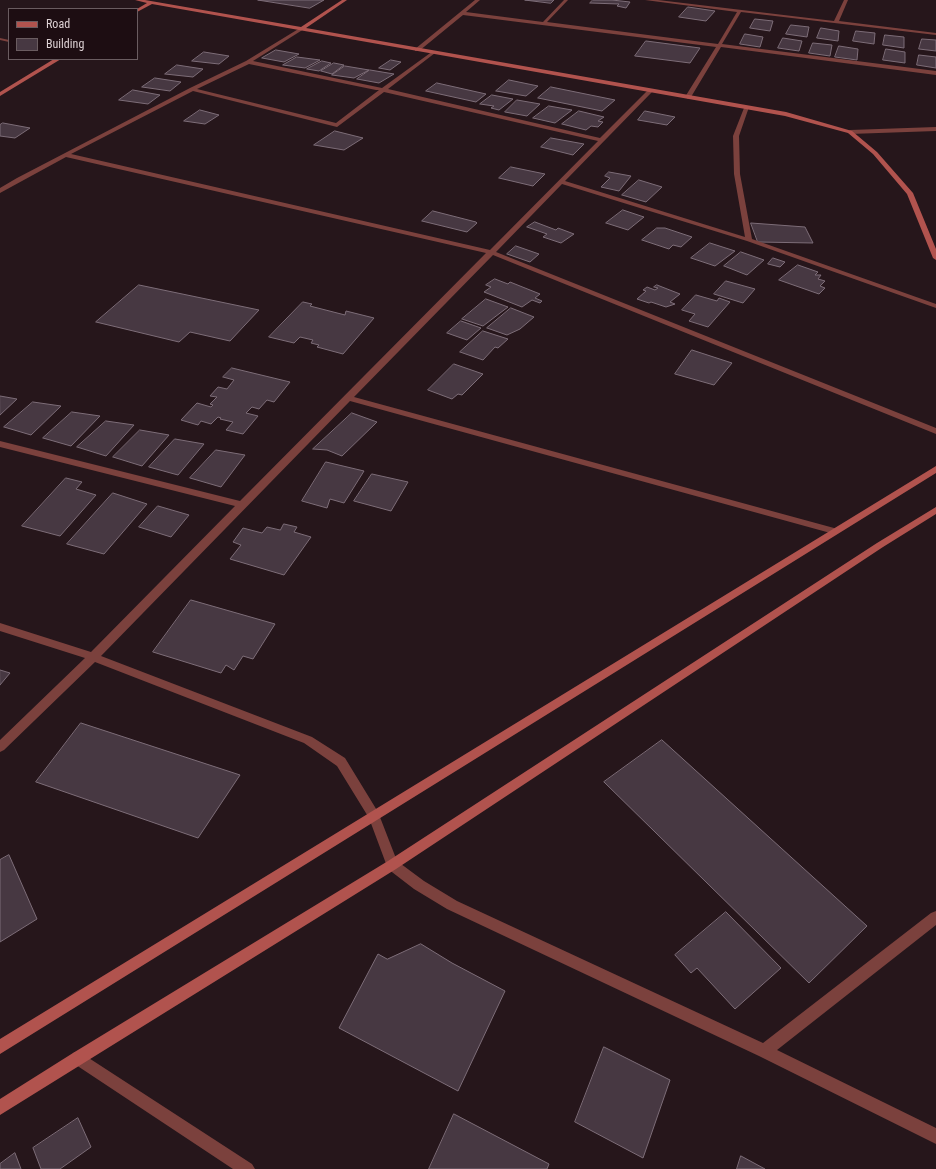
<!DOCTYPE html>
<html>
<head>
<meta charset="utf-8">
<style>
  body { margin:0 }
  #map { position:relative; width:936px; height:1169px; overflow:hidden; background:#26161b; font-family:"Roboto Condensed",sans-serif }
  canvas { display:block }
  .legend { position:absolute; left:8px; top:8px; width:130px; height:52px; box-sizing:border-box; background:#1d0d12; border:1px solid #6a5c60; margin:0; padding:5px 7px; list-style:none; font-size:12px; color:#ded2d5 }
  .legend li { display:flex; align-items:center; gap:8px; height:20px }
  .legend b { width:20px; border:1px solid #6a5c60 }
</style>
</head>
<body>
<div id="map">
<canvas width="936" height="1169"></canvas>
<ul class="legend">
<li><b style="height:5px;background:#b1534e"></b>Road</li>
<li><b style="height:11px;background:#473842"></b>Building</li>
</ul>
</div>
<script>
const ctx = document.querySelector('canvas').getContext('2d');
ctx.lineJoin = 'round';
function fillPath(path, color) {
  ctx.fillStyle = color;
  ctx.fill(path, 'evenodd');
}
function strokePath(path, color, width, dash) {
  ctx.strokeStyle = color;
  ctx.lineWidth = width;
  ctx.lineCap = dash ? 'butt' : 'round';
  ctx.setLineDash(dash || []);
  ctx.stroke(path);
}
const building = new Path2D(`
  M 258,0 L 324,0 L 310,8 Z
  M 525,0 L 554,0 L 551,3 Z
  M 593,0 L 612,0 L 630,2 L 626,8 L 617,6 L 619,4 L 590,3 Z
  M 688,7 L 715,11 L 706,21 L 679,17 Z
  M 755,19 L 773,21 L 770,31 L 750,28 Z
  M 791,25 L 809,27 L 807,37 L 786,34 Z
  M 821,28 L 839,31 L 838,41 L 817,38 Z
  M 856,31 L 875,33 L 874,44 L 853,41 Z
  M 745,34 L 763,37 L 760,47 L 740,44 Z
  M 885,35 L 904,37 L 904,48 L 883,45 Z
  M 783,38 L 802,41 L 799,51 L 778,48 Z
  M 922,39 L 936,40 L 936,51 L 919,49 Z
  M 646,41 L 700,48 L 690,63 L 635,56 Z
  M 813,43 L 832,45 L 830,56 L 809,53 Z
  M 839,46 L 858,49 L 857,60 L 835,57 Z
  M 886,49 L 905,52 L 905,63 L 883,60 Z
  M 276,50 L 299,54 L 284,62 L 262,58 Z
  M 204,52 L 229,56 L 219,64 L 192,61 Z
  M 919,55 L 936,57 L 936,68 L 917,65 Z
  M 297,57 L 320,60 L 305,68 L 283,65 Z
  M 391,60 L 401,62 L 390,70 L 379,68 Z
  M 322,61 L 331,63 L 319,71 L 307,69 Z
  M 334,63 L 344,65 L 332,74 L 321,71 Z
  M 177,65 L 203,69 L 193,77 L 165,74 Z
  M 345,66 L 369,70 L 354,78 L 332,75 Z
  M 370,70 L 394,74 L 379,83 L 357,79 Z
  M 155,78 L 181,82 L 170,91 L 142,87 Z
  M 509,80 L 538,86 L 526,96 L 496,91 Z
  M 437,83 L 486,94 L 476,102 L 426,91 Z
  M 551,87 L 615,100 L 602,111 L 538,98 Z
  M 133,90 L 160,95 L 148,104 L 119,100 Z
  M 492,95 L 513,99 L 499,110 L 491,108 L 494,106 L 480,104 Z
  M 517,100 L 540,104 L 527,116 L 505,112 Z
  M 549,106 L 572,110 L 555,123 L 533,118 Z
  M 200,110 L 219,115 L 205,124 L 184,121 Z
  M 579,111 L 604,117 L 598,121 L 603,122 L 598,127 L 591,126 L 586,130 L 562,124 Z
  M 645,111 L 675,117 L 667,125 L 638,120 Z
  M 3,123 L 30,128 L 15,138 L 0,136 L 0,125 Z
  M 335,131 L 363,138 L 344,150 L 314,145 Z
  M 551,138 L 584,144 L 573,155 L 541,147 Z
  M 511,167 L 545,174 L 533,186 L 499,178 Z
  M 609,172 L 631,176 L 619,191 L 601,187 L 610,178 L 605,176 Z
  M 639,180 L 662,187 L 646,202 L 622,195 Z
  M 623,210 L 644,217 L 628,230 L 606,223 Z
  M 433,211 L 476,222 L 477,223 L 467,232 L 422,221 Z
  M 535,222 L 556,230 L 558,228 L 574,234 L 561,243 L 543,237 L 547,234 L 527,227 Z
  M 751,223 L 805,227 L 813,243 L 758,242 Z
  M 657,228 L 665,228 L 692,237 L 681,247 L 673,245 L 669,249 L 642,240 Z
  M 710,243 L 735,251 L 715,266 L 691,258 Z
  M 516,246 L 539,254 L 530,262 L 507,254 Z
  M 741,252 L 764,260 L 747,275 L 724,266 Z
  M 773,258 L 785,262 L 780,267 L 768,264 Z
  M 798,265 L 818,272 L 815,275 L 821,275 L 818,279 L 825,281 L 820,286 L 825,288 L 819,294 L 779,280 Z
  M 495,279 L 508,284 L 510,282 L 540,294 L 535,298 L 542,301 L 540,303 L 532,300 L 522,307 L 484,292 L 491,287 L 486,285 Z
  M 726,281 L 755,289 L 743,303 L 714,294 Z
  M 139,285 L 259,310 L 230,341 L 190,332 L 179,342 L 96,322 Z
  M 657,285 L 680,294 L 670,302 L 675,304 L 666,307 L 651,302 L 649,303 L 637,299 L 646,291 L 643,290 L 647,287 L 655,290 L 658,288 L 654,287 Z
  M 696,295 L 717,301 L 719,298 L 730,302 L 708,327 L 689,321 L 695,314 L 682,310 Z
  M 486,299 L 508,307 L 483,326 L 462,319 Z
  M 303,302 L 312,304 L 310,306 L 345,315 L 346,311 L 374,318 L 343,354 L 317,347 L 319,345 L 311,343 L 313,340 L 300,337 L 294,343 L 269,337 Z
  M 511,308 L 534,317 L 520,329 L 507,335 L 487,328 Z
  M 461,321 L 481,328 L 467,340 L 447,333 Z
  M 483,331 L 508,339 L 498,348 L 495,347 L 483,360 L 460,352 Z
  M 692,350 L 732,363 L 714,385 L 675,374 Z
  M 454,364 L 483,374 L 462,395 L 458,394 L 452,399 L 428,390 Z
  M 232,368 L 290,382 L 274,402 L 267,400 L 259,409 L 252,407 L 246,413 L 258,416 L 243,434 L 226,430 L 233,422 L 220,419 L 221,418 L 218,417 L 211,424 L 201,421 L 198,425 L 181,420 L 197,403 L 211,407 L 213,405 L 210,404 L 217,397 L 210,396 L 218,387 L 227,389 L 234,380 L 223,377 Z
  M 0,396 L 17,399 L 0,415 Z
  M 33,402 L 61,406 L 31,435 L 4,427 Z
  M 72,412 L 100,416 L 71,446 L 43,438 Z
  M 352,413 L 377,422 L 342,456 L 327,450 L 313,449 Z
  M 106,421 L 134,425 L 106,456 L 77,447 Z
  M 140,430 L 169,435 L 142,466 L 113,457 Z
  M 175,439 L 204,444 L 178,475 L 149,467 Z
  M 216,450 L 245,455 L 221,487 L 190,478 Z
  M 326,462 L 364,471 L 344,503 L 330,499 L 327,508 L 302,501 Z
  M 372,474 L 408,482 L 391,511 L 354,501 Z
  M 66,478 L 82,482 L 76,489 L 96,495 L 60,536 L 22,526 Z
  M 113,493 L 147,504 L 104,554 L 67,544 Z
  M 158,506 L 189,515 L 171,537 L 139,527 Z
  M 284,524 L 297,527 L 294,532 L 311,537 L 284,575 L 230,559 L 241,545 L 233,542 L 243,528 L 262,533 L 267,527 L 280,530 Z
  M 191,600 L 275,624 L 253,659 L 243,656 L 234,670 L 226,665 L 221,673 L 153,652 Z
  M 0,670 L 10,673 L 0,685 Z
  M 81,723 L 240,775 L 198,838 L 36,782 Z
  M 662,740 L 867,926 L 809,983 L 604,782 Z
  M 9,855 L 37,919 L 0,942 L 0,860 Z
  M 726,912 L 781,968 L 735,1009 L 697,968 L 691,973 L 675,955 Z
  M 421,944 L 452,963 L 505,991 L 458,1091 L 339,1028 L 378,954 L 387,959 Z
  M 604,1047 L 670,1080 L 643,1158 L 575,1122 Z
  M 454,1114 L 549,1164 L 547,1169 L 429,1169 Z
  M 78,1118 L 91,1147 L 60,1169 L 41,1169 L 33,1148 Z
  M 15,1153 L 21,1169 L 0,1169 L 0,1164 Z
  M 741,1156 L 765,1169 L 737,1169 Z`);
fillPath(building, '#473842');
strokePath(building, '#7d6d78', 1);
fillPath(new Path2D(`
  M 475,0 L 480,0 L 466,12 L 543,22 L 564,0 L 568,0 L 547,22 L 718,44 L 737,12 L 645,0 L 658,0 L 834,21 L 844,0 L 848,0 L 839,21 L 936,33 L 936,35 L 741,12 L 722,44 L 936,71 L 936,75 L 721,47 L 691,97 L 688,99 L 685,97 L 716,47 L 463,15 L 419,51 L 415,51 L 415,49 Z
  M 300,28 L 304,29 L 253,61 L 382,88 L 433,51 L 435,53 L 388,89 L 600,138 L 648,90 L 652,90 L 652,92 L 565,181 L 745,237 L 734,174 L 733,136 L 744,108 L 749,107 L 739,136 L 740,174 L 752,239 L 936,304 L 936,308 L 747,241 L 562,184 L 496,252 L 936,428 L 936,434 L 493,255 L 354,397 L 834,528 L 839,531 L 837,533 L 834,534 L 350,401 L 101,656 L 312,737 L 345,758 L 378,812 L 397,861 L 424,881 L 457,901 L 763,1043 L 931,913 L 936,911 L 936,925 L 777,1050 L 936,1128 L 936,1144 L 759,1056 L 447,909 L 414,889 L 388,869 L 369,818 L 337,766 L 304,743 L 95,662 L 4,750 L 0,752 L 0,740 L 85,658 L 0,631 L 0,623 L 91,652 L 235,506 L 0,447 L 0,441 L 240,501 L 486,253 L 66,157 L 0,193 L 0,188 L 17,178 L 190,88 L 246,61 ZM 249,64 L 376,90 L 379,90 L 336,123 L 197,89 ZM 193,91 L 337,127 L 384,92 L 598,141 L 490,250 L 71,154 Z
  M 0,38 L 9,40 L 9,42 L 0,40 Z
  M 936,127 L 936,131 L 850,134 L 847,132 L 850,130 Z
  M 78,1051 L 252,1164 L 255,1169 L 233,1169 L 73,1063 L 71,1058 L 73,1053 Z`), '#7b413d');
fillPath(new Path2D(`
  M 135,0 L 145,0 L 301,27 L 342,0 L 347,0 L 306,28 L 786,112 L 852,131 L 877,152 L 913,193 L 936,249 L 936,260 L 933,258 L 907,194 L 873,154 L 848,133 L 785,116 L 152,4 L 137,12 L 137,9 L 147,3 Z
  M 54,59 L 61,59 L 0,96 L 0,92 Z
  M 936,466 L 936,473 L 0,1054 L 0,1039 Z
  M 936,507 L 936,514 L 883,547 L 396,869 L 0,1115 L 0,1099 L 73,1053 L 388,861 L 877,543 Z`), '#b1534e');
</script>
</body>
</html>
